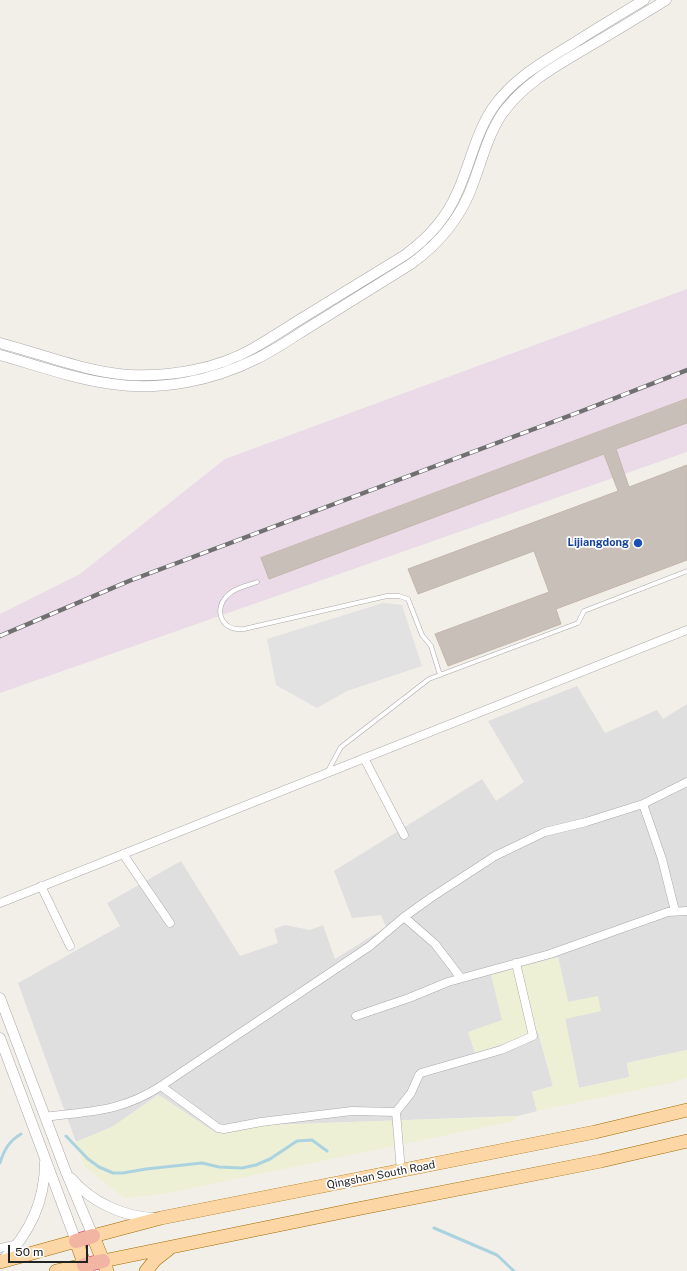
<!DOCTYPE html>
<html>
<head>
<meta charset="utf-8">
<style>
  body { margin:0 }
  #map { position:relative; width:687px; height:1271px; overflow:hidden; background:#f2efe9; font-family:"Public Sans",sans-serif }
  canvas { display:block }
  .scale { position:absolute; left:8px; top:1245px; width:80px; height:18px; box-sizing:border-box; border:2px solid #222; border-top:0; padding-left:5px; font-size:12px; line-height:14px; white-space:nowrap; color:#222; -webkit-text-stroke:3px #fff; paint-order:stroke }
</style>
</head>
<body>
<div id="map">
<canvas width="687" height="1271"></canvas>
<div class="scale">50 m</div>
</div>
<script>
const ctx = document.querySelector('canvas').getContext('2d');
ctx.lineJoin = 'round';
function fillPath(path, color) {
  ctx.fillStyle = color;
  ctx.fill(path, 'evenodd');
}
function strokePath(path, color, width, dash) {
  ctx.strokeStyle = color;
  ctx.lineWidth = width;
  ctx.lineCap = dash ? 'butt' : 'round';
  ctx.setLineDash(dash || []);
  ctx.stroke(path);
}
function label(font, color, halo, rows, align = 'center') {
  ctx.font = font + ' "Public Sans",sans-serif';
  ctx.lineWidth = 3.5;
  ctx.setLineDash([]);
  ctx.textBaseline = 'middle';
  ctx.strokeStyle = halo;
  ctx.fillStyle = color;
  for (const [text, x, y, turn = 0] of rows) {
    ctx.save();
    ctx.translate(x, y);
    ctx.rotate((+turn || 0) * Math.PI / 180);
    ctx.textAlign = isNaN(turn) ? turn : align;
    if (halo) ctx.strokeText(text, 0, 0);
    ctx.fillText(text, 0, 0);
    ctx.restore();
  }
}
fillPath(new Path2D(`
  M 577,686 L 605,733 L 657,710 L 663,719 L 687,704 L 687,1050 L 627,1063 L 630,1077 L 579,1088 L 565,1018 L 601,1011 L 568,1002 L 558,957 L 502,1020 L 475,1053 L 538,1032 L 553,1086 L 532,1092 L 537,1111 L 518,1116 L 270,1125 L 216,1133 L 158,1095 L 112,1127 L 76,1142 L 18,983 L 120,926 L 107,903 L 181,861 L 240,956 L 278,943 L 274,929 L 285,925 L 310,930 L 323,925 L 335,959 L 386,927 L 381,915 L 352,918 L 334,871 L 482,779 L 496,801 L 524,782 L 488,721 Z`), '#e0dfdf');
fillPath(new Path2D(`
  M 687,289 L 687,452 L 0,693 L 0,614 L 80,574 L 225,459 Z`), '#ebdbe8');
fillPath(new Path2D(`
  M 558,957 L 568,1002 L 598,996 L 601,1011 L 565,1019 L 579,1088 L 629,1077 L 627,1063 L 687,1050 L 687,1078 L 671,1083 L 537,1111 L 532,1092 L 553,1086 L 538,1032 L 475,1053 L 468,1032 L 502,1020 L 491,975 Z
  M 159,1095 L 216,1133 L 270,1125 L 518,1116 L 514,1121 L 164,1194 L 124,1198 L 85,1167 L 76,1142 L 112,1127 Z`), '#eef0d5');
fillPath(new Path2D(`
  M 383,603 L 402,605 L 422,666 L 347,691 L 317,708 L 276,685 L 267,639 Z`), '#e2e2e2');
strokePath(new Path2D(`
  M 66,1136 L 88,1159 L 99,1167 L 113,1173 L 123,1173 L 146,1169 L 202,1163 L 219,1167 L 242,1168 L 256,1165 L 270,1159 L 297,1141 L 312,1140 L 327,1151
  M 0,1163 C 4,1150 9,1141 21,1134
  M 434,1228 L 497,1255 L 514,1271`), '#aad3df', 3);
const building = new Path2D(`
  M 687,399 L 687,423 L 616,449 L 629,487 L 687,465 L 687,560 L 556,609 L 561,624 L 448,666 L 435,634 L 549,592 L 534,551 L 418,594 L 408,569 L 618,491 L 604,454 L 269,579 L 261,558 Z`);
fillPath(building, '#c7bfb8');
strokePath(building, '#c4b6ab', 1);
const service = new Path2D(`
  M 257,582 C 247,586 233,588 226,597 C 213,612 223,632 244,629 L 387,596 L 399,596 L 408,599 L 422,635 L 431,646 L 440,675
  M 328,771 L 341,747 L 429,679 L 578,623 L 584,611 L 687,571`);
const minor = new Path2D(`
  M 364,758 L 404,835
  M 643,804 L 662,859 L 675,911
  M 123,854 L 170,923
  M 41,886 L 70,946
  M 0,903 L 687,630
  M 404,917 L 435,944 L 461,978
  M 356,1016 L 409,998 L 448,982 L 550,954 L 668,912 L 687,911
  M 161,1086 L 218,1128 L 224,1129 L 261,1122 L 352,1111 L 396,1112
  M 45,1117 C 90,1111 121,1112 161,1086 L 370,946 L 404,917 L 432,897 L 495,856 L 545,832 L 586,822 L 643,804 L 687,782
  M 401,1171 L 396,1112 L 411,1093 L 419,1075 L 421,1073 L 501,1050 L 533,1036 L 516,963
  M 0,1248 L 18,1244`);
const tertiary = new Path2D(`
  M 0,343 C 42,354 86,372 129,375 C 171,377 216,369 252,349 C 273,337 292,324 312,312 C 343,293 374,274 405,255 C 427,239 446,219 457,193 C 470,165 475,135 492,109 C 512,79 544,61 574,43 C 597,28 621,14 644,0
  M 0,355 C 36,365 74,379 112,384 C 161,391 212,381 256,359 C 277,349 296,335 316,323 C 347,304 379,284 411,264 C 440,243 461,218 473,184 C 482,160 488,135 502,114 C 524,83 556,66 588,47 C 614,32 640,16 666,0
  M 0,998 L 66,1172 L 93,1236
  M 0,1038 L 76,1241
  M 71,1178 C 91,1202 123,1217 155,1218
  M 1,1262 C 29,1235 45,1201 45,1162`);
const primary = new Path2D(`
  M 103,1261 L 357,1209 L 601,1161 L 687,1141
  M 0,1262 L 76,1241 L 87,1271
  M 56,1271 L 84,1265
  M 107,1271 L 93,1236 L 161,1218 L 595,1132 L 687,1110
  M 146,1271 L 155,1260 L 169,1249`);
const trunk = new Path2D(`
  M 76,1241 L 93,1236
  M 84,1265 L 103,1261`);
strokePath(service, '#a9a9a9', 5);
strokePath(minor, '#a9a9a9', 9);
strokePath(tertiary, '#a9a9a9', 11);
strokePath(primary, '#a06b00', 14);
strokePath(trunk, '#dc2a67', 15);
strokePath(service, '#fff', 4);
strokePath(minor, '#fff', 8);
strokePath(tertiary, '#fff', 10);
strokePath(primary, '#fcd6a4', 13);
strokePath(trunk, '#f2b4a3', 14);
const rail = new Path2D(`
  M 0,636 L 129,581 L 582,411 L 687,370`);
strokePath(rail, '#707070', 4.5);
strokePath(rail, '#fff', 3, [9]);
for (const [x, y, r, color] of [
  [638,543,5,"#1a4fb4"]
]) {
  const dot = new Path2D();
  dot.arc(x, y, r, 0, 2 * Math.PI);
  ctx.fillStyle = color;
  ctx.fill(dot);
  strokePath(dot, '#fff', 1.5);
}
label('bold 11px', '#164399', '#fff', [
  ["Lijiangdong",629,543]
], 'right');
label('11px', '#222', '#fff', [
  ["Qingshan South Road",381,1175,-11]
]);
</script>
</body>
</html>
